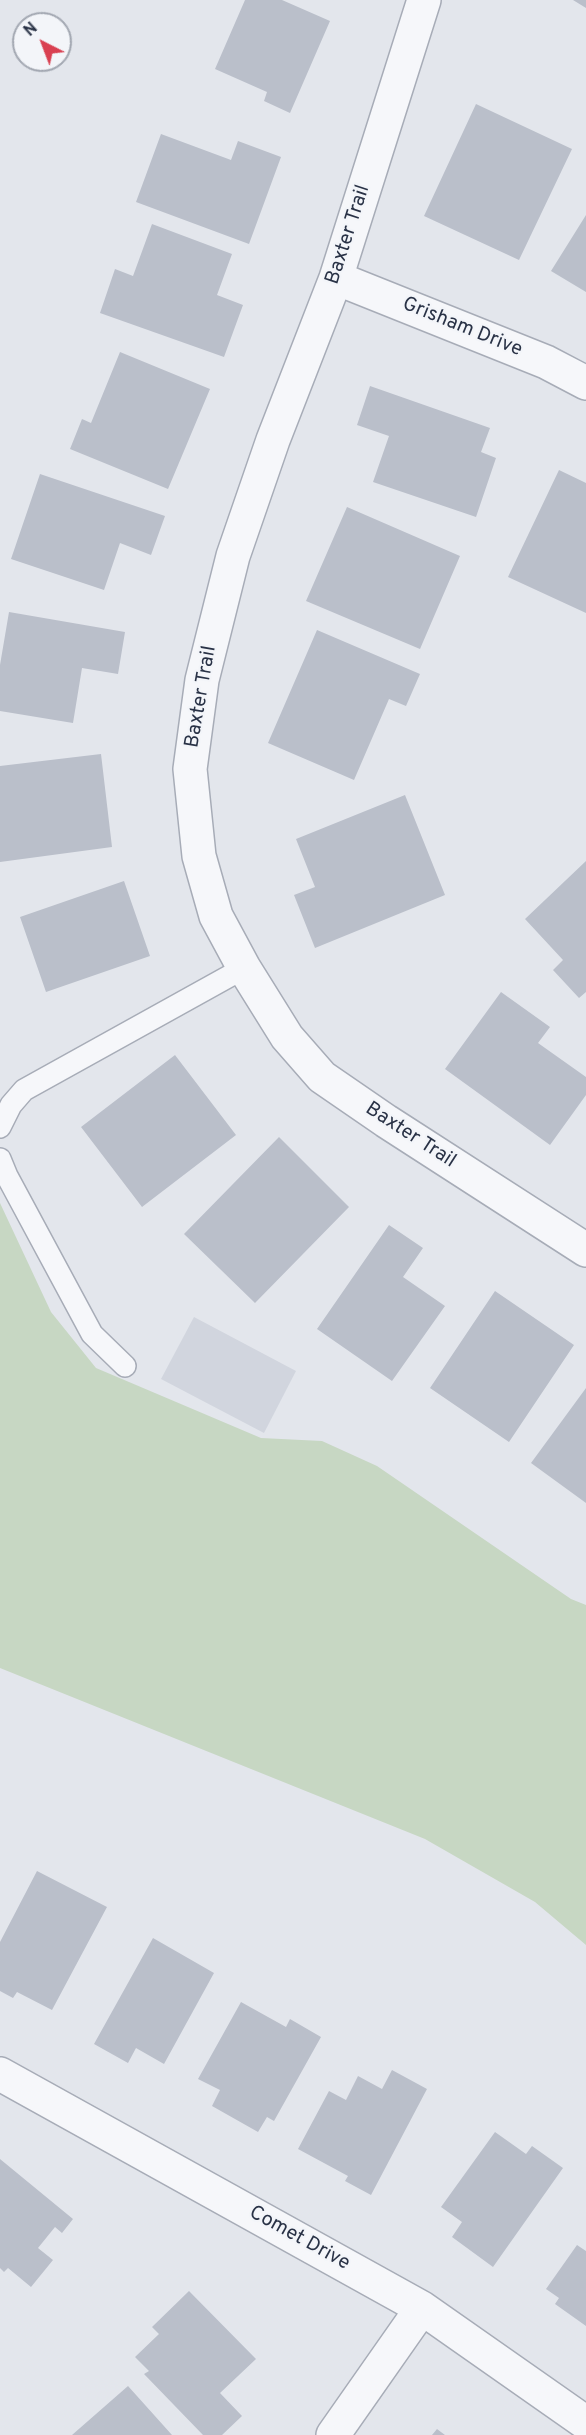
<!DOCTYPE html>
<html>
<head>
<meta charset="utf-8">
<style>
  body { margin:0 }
  #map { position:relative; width:586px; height:2435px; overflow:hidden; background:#e3e6ec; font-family:Overpass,sans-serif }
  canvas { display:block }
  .north { position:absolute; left:12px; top:12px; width:60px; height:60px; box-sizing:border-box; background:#f3f5f9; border:2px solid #a2a7b1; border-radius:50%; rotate:318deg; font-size:16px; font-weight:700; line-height:24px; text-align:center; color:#293246 }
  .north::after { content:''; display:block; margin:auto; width:21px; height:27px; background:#d94051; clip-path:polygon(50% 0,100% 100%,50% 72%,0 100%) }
</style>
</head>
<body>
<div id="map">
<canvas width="586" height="2435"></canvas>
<div class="north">N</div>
</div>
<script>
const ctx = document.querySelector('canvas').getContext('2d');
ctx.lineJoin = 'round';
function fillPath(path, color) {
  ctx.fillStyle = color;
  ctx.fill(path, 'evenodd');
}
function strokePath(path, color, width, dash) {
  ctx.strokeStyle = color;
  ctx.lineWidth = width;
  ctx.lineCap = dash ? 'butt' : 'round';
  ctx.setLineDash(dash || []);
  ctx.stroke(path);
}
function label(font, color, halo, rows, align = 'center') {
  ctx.font = font + ' Overpass,sans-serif';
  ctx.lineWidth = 4.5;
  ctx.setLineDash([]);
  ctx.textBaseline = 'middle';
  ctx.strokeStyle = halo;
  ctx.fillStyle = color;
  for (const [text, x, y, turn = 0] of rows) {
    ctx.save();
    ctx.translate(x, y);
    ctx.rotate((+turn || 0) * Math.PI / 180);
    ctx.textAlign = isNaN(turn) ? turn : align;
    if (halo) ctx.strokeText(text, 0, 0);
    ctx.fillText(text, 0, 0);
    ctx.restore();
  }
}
fillPath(new Path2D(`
  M 194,1317 L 296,1371 L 264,1433 L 161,1379 Z`), '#d1d5de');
fillPath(new Path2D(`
  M 0,1203 L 51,1312 L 96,1368 L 261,1438 L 322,1441 L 377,1466 L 571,1599 L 586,1605 L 586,1945 L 535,1902 L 425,1839 L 0,1668 Z`), '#c7d7c3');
fillPath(new Path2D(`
  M 245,0 L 282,0 L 330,21 L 290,113 L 264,101 L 267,92 L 215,69 Z
  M 573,0 L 586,0 L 586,8 Z
  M 476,104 L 572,149 L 519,260 L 424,216 Z
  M 161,134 L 231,160 L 238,141 L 281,157 L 249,244 L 136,202 Z
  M 586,215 L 586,292 L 551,271 Z
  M 152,224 L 232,254 L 217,295 L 243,305 L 224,357 L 100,313 L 115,269 L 133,276 Z
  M 120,352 L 210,389 L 168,489 L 70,449 L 82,419 L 91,423 Z
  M 370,386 L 490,428 L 481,452 L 496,458 L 476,517 L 373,482 L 389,436 L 357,425 Z
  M 559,470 L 586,483 L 586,613 L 508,577 Z
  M 40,474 L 165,516 L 151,555 L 120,543 L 104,590 L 11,559 Z
  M 347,507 L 460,556 L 420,649 L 306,601 Z
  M 9,612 L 125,632 L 118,674 L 82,668 L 73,723 L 0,711 L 0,665 Z
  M 317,630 L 420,674 L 406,706 L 389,699 L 354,780 L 268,743 Z
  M 101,754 L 112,847 L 0,862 L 0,766 Z
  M 405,795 L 445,895 L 315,948 L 294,895 L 315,887 L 296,839 Z
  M 586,861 L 586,992 L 579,998 L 553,970 L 563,960 L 525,919 Z
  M 124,881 L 150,956 L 46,992 L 20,917 Z
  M 501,992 L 550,1027 L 538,1043 L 586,1077 L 586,1095 L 550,1145 L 445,1069 Z
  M 175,1055 L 236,1135 L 142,1207 L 81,1127 Z
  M 279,1137 L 349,1207 L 255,1303 L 184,1234 Z
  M 389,1225 L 423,1248 L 403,1277 L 445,1306 L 392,1381 L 317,1329 Z
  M 495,1291 L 574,1345 L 509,1442 L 430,1388 Z
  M 586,1388 L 586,1503 L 531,1463 Z
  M 37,1871 L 107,1907 L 52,2010 L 17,1992 L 13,1998 L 0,1991 L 0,1942 Z
  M 153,1938 L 214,1973 L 164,2064 L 136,2048 L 128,2063 L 94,2044 Z
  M 241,2002 L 286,2027 L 290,2019 L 321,2037 L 274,2121 L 267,2117 L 258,2132 L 212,2106 L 220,2090 L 198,2079 Z
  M 392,2070 L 427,2089 L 371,2195 L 345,2181 L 348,2176 L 298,2149 L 329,2091 L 346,2100 L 358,2076 L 382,2089 Z
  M 495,2132 L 526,2154 L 532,2146 L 563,2168 L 493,2267 L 452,2237 L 462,2222 L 441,2207 Z
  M 0,2159 L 73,2219 L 62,2233 L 55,2227 L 38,2248 L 53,2260 L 31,2287 L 8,2268 L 4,2272 L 0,2268 Z
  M 577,2245 L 586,2251 L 586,2326 L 555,2304 L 559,2298 L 546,2289 Z
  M 189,2291 L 256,2359 L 220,2393 L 242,2416 L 222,2435 L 203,2435 L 144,2374 L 149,2371 L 135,2357 L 159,2334 L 152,2327 Z
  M 128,2386 L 172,2435 L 72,2435 Z
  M 437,2429 L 445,2435 L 432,2435 Z`), '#babfca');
const service = new Path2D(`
  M 0,1127 L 11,1105 L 24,1090 L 244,968
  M 0,1159 L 7,1176 L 92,1334 L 125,1366`);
const minor = new Path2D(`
  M 424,0 L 336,278 L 273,440 L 233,556 L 202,680 L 190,769 L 199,856 L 216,916 L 244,968 L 287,1037 L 322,1077 L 386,1121 L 586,1250
  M 336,278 L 546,362 L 586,383
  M 0,2074 L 422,2308 L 586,2423
  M 333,2435 L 422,2308`);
strokePath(service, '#a7acb7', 24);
strokePath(minor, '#a7acb7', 36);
strokePath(service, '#f6f7fa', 21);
strokePath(minor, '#f6f7fa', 33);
label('20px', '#293246', '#f3f5f9', [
  ["Baxter Trail",349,235,-72],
  ["Grisham Drive",462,328,22],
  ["Baxter Trail",202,697,-80],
  ["Baxter Trail",410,1136,33],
  ["Comet Drive",299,2239,29]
]);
</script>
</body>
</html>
